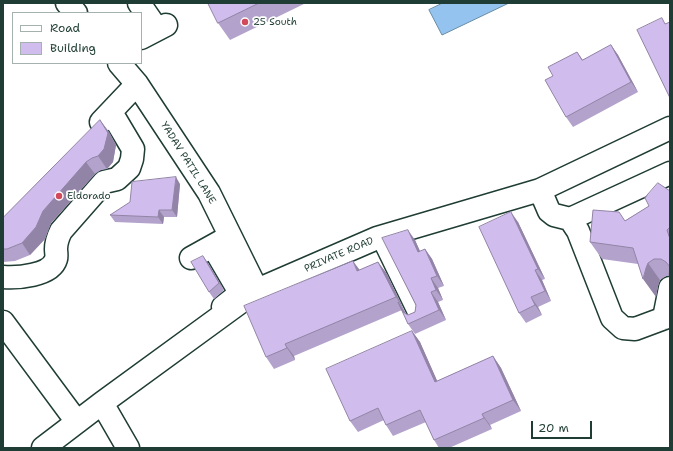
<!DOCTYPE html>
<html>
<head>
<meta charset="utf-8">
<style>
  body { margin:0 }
  #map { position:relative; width:673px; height:451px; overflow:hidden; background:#fff; font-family:"Shantell Sans",sans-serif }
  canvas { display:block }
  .frame { position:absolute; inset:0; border:4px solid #1f3d34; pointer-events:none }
  .legend { position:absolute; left:12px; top:12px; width:130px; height:52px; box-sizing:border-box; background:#fff; border:1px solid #a5b1ae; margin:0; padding:5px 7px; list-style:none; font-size:12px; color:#1f3d34 }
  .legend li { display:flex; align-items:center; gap:8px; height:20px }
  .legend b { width:20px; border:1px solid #a5b1ae }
  .scale { position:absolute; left:531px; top:421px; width:61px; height:18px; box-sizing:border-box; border:2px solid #1f3d34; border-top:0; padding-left:5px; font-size:12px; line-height:14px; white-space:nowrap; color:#1f3d34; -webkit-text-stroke:3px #fff; paint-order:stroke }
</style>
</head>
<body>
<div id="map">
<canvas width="673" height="451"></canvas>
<div class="frame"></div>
<ul class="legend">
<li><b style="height:5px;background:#fff"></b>Road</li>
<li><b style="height:11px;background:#d0bded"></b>Building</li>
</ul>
<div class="scale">20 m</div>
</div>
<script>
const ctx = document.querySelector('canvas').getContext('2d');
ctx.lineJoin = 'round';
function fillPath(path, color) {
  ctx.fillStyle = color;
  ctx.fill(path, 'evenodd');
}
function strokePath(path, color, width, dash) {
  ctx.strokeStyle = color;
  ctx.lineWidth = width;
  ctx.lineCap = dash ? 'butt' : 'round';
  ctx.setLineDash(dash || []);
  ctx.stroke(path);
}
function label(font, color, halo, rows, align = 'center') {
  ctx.font = font + ' "Shantell Sans",sans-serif';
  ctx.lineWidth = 3.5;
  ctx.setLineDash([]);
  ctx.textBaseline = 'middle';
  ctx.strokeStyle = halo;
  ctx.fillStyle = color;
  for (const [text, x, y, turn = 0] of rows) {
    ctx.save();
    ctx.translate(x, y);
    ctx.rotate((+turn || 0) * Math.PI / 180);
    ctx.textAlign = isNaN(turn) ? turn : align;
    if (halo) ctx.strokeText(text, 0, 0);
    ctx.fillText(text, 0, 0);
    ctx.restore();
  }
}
const water = new Path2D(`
  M 443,3 L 509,3 L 442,35 L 429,10 Z`);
fillPath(water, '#95c3f0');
strokePath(water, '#668da5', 1);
const lane = new Path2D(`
  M 377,238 L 416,318`);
const street = new Path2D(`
  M 67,3 L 76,13
  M 139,3 L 157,29
  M 141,38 L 166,25
  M 119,63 L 137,84 L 209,193 L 257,290
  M 101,122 L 137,84
  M 540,190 L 549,211 L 554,215 L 570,219 L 578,231 L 612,318 L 623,328 L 635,329 L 670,316
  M 570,219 L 670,173
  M 215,250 L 239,291 L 237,296 L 223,307
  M 191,258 L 227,238
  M 3,277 C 17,278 51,276 56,259 C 57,256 56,252 56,249 C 56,242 58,237 61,231 L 104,182 L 117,179 L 129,168 L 132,159 L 133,149 L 111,112
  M 664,318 L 670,288
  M 3,322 L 77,422
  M 102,403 L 128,448
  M 43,448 L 102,403 L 257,290 L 377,238 L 540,190 L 670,128`);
strokePath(lane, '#1f3d34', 14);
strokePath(street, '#1f3d34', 25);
strokePath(lane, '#fff', 11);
strokePath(street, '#fff', 22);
fillPath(new Path2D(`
  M 208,3 L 306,3 L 230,40 L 218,23 Z
  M 611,45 L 618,55 L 638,92 L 573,127 L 566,117 L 553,76 L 577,52 L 583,60 Z
  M 100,120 L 109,132 L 116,145 L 113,162 L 107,169 L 101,170 L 95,174 L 51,223 L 45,239 L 30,255 L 15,261 L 3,262 L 3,218 Z
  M 180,184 L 177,217 L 164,217 L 163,224 L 115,222 L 110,215 Z
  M 670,191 L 670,277 L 669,276 L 666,276 L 660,280 L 658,286 L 656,297 L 638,264 L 602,259 L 590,242 L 649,206 Z
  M 518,222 L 545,279 L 542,280 L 551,301 L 538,307 L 542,315 L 526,323 L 519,313 Z
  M 415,240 L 420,252 L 425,249 L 432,259 L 444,286 L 438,288 L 443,300 L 438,302 L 446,320 L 415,334 L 408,324 L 402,310 L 294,356 L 295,360 L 274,369 L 266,357 L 360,270 L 378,262 L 387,274 L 406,314 L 408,315 L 415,312 L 416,305 Z
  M 208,263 L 224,290 L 214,299 L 209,292 Z
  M 412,331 L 420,342 L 437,381 L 493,356 L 501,368 L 521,411 L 490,425 L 492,429 L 449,448 L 439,448 L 434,440 L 426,422 L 393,436 L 386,425 L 384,420 L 358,432 L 350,421 Z`), '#b3a3cc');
fillPath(new Path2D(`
  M 611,45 L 618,55 L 638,92 L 631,82 Z
  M 100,120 L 109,132 L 116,145 L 113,162 L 107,169 L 98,156 Z
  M 86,162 L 95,174 L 51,223 L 45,239 L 30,255 L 22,243 L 43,211 Z
  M 176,177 L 180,184 L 177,217 L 172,210 Z
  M 159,210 L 164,217 L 163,224 L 158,217 Z
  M 511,212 L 518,222 L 545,279 L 538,269 Z
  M 408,230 L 415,240 L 425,262 L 418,252 Z
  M 425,249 L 432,259 L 444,286 L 437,276 Z
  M 203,256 L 208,263 L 224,290 L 219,283 Z
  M 353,261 L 362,273 L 357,271 Z
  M 378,262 L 387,274 L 404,310 L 396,297 Z
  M 648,263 L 660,280 L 658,286 L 656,297 L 643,279 L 646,268 Z
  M 535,270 L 542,280 L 551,301 L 545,291 Z
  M 431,278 L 438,288 L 443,300 L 436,290 Z
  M 431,292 L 438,302 L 446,320 L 439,310 Z
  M 531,297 L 538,307 L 542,315 L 535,305 Z
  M 398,302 L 405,312 L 410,321 L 403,312 Z
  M 412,331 L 420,342 L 443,394 L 435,382 Z
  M 285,344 L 294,356 L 295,360 L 287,348 Z
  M 493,356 L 501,368 L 521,411 L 513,400 Z
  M 482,414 L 490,425 L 492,429 L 484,418 Z`), '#9284a6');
const building = new Path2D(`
  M 208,3 L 259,3 L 218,23 Z
  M 662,18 L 665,24 L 670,22 L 670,98 L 637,30 Z
  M 611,45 L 631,82 L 566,117 L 545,80 L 553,76 L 548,67 L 577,52 L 582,60 Z
  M 100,120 L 108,133 L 104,149 L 98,156 L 92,158 L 86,162 L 43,211 L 36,227 L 22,243 L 7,249 L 3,249 L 3,218 Z
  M 176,177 L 172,210 L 159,210 L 158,217 L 110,215 L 130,202 L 132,182 Z
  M 658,183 L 670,191 L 670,227 L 667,230 L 670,239 L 670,276 L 669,276 L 670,267 L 666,262 L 661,259 L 654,259 L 648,263 L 646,268 L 643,279 L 633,248 L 590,242 L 593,210 L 619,212 L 625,221 L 649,206 L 645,198 Z
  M 511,212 L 538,269 L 535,270 L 545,291 L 531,297 L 535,305 L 519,313 L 479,227 Z
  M 408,230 L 418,252 L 425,249 L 437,276 L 431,278 L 436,290 L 431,292 L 439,310 L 408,324 L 398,302 L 403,312 L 408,315 L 415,312 L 416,305 L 382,238 Z
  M 203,256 L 219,283 L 209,292 L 191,262 Z
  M 353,261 L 357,271 L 378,262 L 396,297 L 285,344 L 287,348 L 266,357 L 244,306 Z
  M 412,331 L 435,382 L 493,356 L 513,400 L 482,414 L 484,418 L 434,440 L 420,410 L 386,425 L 378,408 L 350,421 L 326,369 Z`);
fillPath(building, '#d0bded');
strokePath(building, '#9284a6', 1);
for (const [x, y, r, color] of [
  [245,22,4,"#d1495b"],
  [59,196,4,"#d1495b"]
]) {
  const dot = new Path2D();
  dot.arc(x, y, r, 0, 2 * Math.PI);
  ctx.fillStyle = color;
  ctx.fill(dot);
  strokePath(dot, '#fff', 1.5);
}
label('10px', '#1f3d34', '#fff', [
  ["25 South",253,22],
  ["Eldorado",67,196]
], 'left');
label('10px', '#1f3d34', '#fff', [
  ["YADAV PATIL LANE",188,163,58],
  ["PRIVATE ROAD",339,255,-23]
]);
</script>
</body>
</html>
